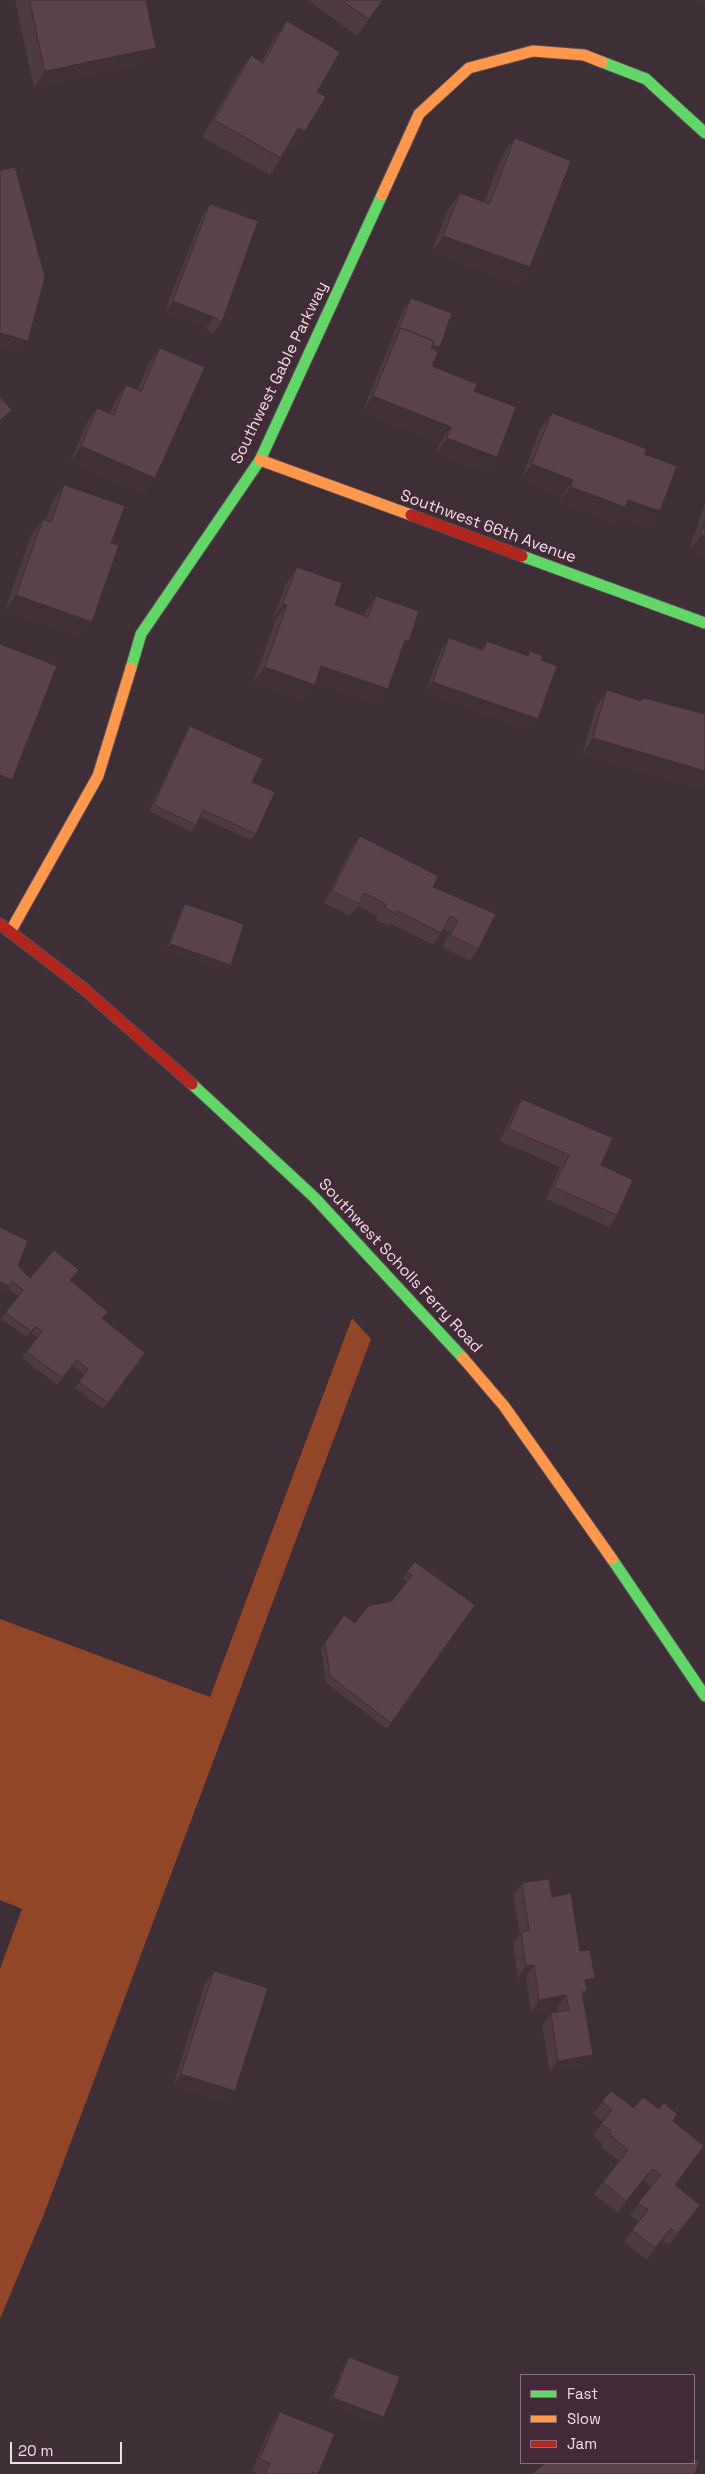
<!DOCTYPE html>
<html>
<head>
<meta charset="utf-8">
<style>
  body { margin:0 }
  #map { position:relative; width:705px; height:2474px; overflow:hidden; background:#3e2f37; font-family:"Space Grotesk",sans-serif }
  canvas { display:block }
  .legend { position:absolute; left:520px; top:2374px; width:175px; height:90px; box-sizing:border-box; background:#442937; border:1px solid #88717d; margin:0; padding:6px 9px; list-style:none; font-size:15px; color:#efdde6 }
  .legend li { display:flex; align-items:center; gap:10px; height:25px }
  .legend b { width:25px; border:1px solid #88717d }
  .scale { position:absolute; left:10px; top:2442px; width:112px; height:22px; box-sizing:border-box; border:2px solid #efdde6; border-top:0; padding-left:6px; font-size:15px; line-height:18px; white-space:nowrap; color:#efdde6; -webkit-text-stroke:4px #442937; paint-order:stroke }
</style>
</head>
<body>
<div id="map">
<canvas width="705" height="2474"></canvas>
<ul class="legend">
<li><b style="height:6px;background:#63d668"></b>Fast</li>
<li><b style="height:6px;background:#ff974d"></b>Slow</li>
<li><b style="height:6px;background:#b3261e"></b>Jam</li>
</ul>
<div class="scale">20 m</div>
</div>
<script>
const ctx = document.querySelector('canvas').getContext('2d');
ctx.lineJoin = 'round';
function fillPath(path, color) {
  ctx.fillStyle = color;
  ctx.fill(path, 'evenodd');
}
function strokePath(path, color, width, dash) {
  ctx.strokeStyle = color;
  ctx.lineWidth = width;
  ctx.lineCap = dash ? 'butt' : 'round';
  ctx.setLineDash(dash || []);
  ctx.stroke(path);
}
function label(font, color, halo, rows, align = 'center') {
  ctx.font = font + ' "Space Grotesk",sans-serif';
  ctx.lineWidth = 5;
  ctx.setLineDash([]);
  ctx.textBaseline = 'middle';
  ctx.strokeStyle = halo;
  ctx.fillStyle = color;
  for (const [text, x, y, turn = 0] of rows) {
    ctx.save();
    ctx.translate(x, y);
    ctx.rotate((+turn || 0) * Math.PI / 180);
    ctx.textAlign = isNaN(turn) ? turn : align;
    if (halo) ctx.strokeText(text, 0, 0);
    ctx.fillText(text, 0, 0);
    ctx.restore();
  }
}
fillPath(new Path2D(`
  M 352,1318 L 371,1339 L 44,2214 L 0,2319 L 0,1969 L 22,1909 L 0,1900 L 0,1619 L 210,1697 Z`), '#914727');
const fast = new Path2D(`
  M 602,62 L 646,79 L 705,133
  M 522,556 L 705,623
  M 131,668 L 141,634 L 260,460 L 382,195
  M 192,1084 L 314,1197 L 463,1358
  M 612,1559 L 705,1696`);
const slow = new Path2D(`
  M 382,195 L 419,114 L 469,68 L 533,51 L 584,55 L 602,62
  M 260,460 L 411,515
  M 10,932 L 98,776 L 131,668
  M 463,1358 L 504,1406 L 612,1559`);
const jam = new Path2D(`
  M 411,515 L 522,556
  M 0,924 L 83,988 L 192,1084`);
strokePath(fast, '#594c53', 13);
strokePath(slow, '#594c53', 13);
strokePath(jam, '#594c53', 13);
strokePath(fast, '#63d668', 11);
strokePath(slow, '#ff974d', 11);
strokePath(jam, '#b3261e', 11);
fillPath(new Path2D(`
  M 15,0 L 146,0 L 144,64 L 34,88 Z
  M 308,0 L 383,0 L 357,36 Z
  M 287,21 L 317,92 L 305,131 L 294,147 L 289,145 L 281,158 L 270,175 L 202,137 L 239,72 L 251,55 L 261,62 L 275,37 Z
  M 515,138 L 518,284 L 431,253 L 448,209 L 460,193 L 484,202 L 503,154 Z
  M 210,204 L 222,322 L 213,334 L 206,328 L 164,313 L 202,216 Z
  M 411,298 L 440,347 L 437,351 L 432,366 L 474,391 L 497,457 L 486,473 L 436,454 L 439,444 L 362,412 L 390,344 L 403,310 Z
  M 160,348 L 155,478 L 144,494 L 70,463 L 86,424 L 97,408 L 110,413 L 115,401 L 126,385 L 137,390 L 148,364 Z
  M 552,413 L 644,454 L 649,528 L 618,517 L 614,523 L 559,503 L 562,496 L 521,480 L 540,429 Z
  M 64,485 L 111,543 L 81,638 L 5,611 L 31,535 L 43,519 L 46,520 L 53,501 Z
  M 705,503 L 705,557 L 689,551 Z
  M 297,567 L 335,605 L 364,615 L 365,612 L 376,596 L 409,641 L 401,652 L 376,705 L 315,684 L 303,701 L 253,683 L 275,621 L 272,620 L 286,584 Z
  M 449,638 L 482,649 L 487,641 L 527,656 L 530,651 L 541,660 L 529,731 L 425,693 L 441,650 Z
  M 607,690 L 641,701 L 705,714 L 705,782 L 700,789 L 582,755 L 596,707 Z
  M 190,726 L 252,782 L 256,834 L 251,840 L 200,817 L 196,825 L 192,832 L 149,811 L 186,732 Z
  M 360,836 L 433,887 L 496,914 L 478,949 L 470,961 L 442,947 L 450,932 L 443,929 L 433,945 L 390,923 L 388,926 L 376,920 L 378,916 L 358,906 L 350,916 L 324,903 L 352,847 Z
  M 185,904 L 231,965 L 226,971 L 166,950 L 181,911 Z
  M 522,1099 L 601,1165 L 617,1215 L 609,1227 L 546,1199 L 560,1167 L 500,1141 L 514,1110 Z
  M 0,1227 L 18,1266 L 30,1278 L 79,1270 L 71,1280 L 103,1318 L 141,1360 L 103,1409 L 75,1388 L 84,1375 L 73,1366 L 57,1385 L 22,1358 L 37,1337 L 32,1333 L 27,1337 L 1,1319 L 18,1296 L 8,1288 L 6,1292 L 0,1290 Z
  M 415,1562 L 475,1605 L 387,1729 L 326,1683 L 321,1648 L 344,1615 L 355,1623 L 392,1601 L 407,1581 L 403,1579 Z
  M 522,1883 L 552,1897 L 580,1951 L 595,1978 L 583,1996 L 585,2066 L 550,2072 L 542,2025 L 551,2013 L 559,2011 L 558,2007 L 531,2012 L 526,1977 L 518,1978 L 513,1944 L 520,1934 L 513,1895 Z
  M 214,1971 L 227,2103 L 173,2086 L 205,1983 Z
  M 602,2102 L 634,2108 L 673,2121 L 704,2146 L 675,2185 L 692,2217 L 669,2245 L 662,2240 L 647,2260 L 624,2242 L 639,2222 L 630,2215 L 652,2187 L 644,2181 L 618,2213 L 594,2194 L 619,2161 L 601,2147 L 602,2143 L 593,2136 L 603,2122 L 593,2114 Z
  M 349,2357 L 384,2417 L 379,2424 L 328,2404 L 345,2363 Z
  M 280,2412 L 318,2474 L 256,2474 L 257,2473 L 252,2471 L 272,2423 Z`), '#4e3a3f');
fillPath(new Path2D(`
  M 686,0 L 705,0 L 705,8 Z
  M 156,48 L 144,64 L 34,88 L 45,71 Z
  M 298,128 L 305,131 L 294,147 L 287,144 Z
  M 443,236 L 530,267 L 518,284 L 431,253 Z
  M 173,301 L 214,317 L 206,328 L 164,313 Z
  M 398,332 L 399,332 L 390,344 Z
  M 400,332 L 440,347 L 431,359 Z
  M 0,333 L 28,341 L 19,353 L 0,347 Z
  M 373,396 L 451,427 L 439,444 L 362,412 Z
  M 12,410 L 4,422 L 0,425 L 0,421 Z
  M 447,438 L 497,457 L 486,473 L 436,454 Z
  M 81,446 L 155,478 L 144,494 L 70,463 Z
  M 532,464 L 573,480 L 562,496 L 521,480 Z
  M 571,487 L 628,500 L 660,511 L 649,528 L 618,517 L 614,523 L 559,503 Z
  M 701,535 L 705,536 L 705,557 L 689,551 Z
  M 16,595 L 92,622 L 81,638 L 5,611 Z
  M 283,604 L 287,605 L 275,621 L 272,620 Z
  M 405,640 L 409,641 L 397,657 Z
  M 321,666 L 388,689 L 376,705 L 310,683 Z
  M 265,667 L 315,685 L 303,701 L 253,683 Z
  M 433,682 L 538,719 L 529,731 L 425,693 Z
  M 593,738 L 705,771 L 705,782 L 700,789 L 582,755 Z
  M 0,775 L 12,780 L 8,787 L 0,784 Z
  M 170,944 L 231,965 L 226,971 L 166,950 Z
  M 0,1282 L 10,1286 L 6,1292 L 0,1290 Z
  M 36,1327 L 32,1333 L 27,1337 L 31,1331 Z
  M 534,1965 L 526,1977 L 518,1978 L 526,1966 Z
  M 595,1978 L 587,1990 L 576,1992 L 585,1980 Z
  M 566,1995 L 558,2007 L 531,2012 L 539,2000 Z
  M 593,2055 L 585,2066 L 550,2072 L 558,2061 Z
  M 181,2074 L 235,2091 L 227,2103 L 173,2086 Z
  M 704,2146 L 696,2158 L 666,2197 L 675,2185 Z
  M 652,2169 L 644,2181 L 618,2213 L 626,2201 Z
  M 700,2205 L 692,2217 L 669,2245 L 677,2234 Z
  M 671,2228 L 647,2260 L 655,2248 Z
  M 333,2398 L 384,2417 L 379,2424 L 328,2404 Z`), '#402f33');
const building = new Path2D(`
  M 30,0 L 146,0 L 156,48 L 45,71 Z
  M 342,0 L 383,0 L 369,19 Z
  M 287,21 L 340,52 L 317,92 L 326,97 L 305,131 L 298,128 L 281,158 L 214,120 L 251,55 L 263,63 Z
  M 515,138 L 571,161 L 530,267 L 443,236 L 460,193 L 489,204 Z
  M 15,167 L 45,277 L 28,341 L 0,333 L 0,171 Z
  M 210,204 L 258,221 L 222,322 L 214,317 L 173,301 Z
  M 411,298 L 452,313 L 440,347 L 432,345 L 434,341 L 401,328 L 399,332 L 398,332 Z
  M 401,328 L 434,341 L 431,348 L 438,352 L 432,366 L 477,384 L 474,391 L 516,407 L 497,457 L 447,438 L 451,427 L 373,396 Z
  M 160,348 L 205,367 L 155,478 L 81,446 L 97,408 L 114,415 L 126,385 L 141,391 Z
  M 0,397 L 12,410 L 0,421 Z
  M 552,413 L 647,449 L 644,454 L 677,466 L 660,511 L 628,500 L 625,507 L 571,487 L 573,480 L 532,464 Z
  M 64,485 L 125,506 L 111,543 L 119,545 L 92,622 L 16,595 L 43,519 L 51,522 Z
  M 705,521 L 705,536 L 701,535 Z
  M 297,567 L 342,583 L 335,605 L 368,617 L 376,596 L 419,611 L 409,641 L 405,640 L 388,689 L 321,666 L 315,685 L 265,667 L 287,605 L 283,604 Z
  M 449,638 L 483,650 L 487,641 L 528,656 L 530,651 L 543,656 L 541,660 L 557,666 L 538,719 L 433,682 Z
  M 0,644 L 57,666 L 12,780 L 0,775 Z
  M 607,690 L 641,701 L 644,698 L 705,714 L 705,771 L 593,738 Z
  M 190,726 L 263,759 L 252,782 L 275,792 L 256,834 L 203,810 L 196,825 L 154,805 Z
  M 360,836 L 438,876 L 433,887 L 496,914 L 478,949 L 450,935 L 458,920 L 450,916 L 441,933 L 398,911 L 396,914 L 385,908 L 386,904 L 364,893 L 359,904 L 332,891 Z
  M 185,904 L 244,924 L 231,965 L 170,944 Z
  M 522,1099 L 613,1138 L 601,1165 L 633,1180 L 617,1215 L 554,1187 L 569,1155 L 509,1129 Z
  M 0,1227 L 28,1241 L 18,1266 L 30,1278 L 54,1250 L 79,1270 L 70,1280 L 108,1312 L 102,1318 L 145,1353 L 108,1403 L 79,1382 L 88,1369 L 77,1360 L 62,1378 L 27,1352 L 42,1331 L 36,1327 L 31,1331 L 5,1313 L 23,1290 L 12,1281 L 10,1286 L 0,1282 Z
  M 415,1562 L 475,1605 L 391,1723 L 330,1676 L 325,1642 L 344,1615 L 355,1623 L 368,1606 L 392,1601 L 412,1575 L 407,1572 Z
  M 549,1879 L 552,1897 L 571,1893 L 580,1951 L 590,1950 L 595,1978 L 585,1980 L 587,1991 L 582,1992 L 593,2055 L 558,2061 L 551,2013 L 569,2010 L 566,1995 L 539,2000 L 534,1965 L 526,1966 L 521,1932 L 529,1930 L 522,1883 Z
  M 214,1971 L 268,1988 L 235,2091 L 181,2074 Z
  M 611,2091 L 634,2108 L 643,2097 L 659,2109 L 664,2103 L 677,2114 L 673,2121 L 704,2146 L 675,2185 L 700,2205 L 677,2234 L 671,2228 L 655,2248 L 632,2230 L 648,2210 L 638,2203 L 661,2175 L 652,2169 L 626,2201 L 603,2182 L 628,2150 L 610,2135 L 611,2131 L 601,2124 L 612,2110 L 602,2102 Z
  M 349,2357 L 400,2377 L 384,2417 L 333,2398 Z
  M 280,2412 L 335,2434 L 318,2474 L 312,2472 L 311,2474 L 265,2474 L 270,2463 L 260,2459 Z
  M 694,2459 L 699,2461 L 695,2474 L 532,2474 L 545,2463 L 694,2463 Z`);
fillPath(building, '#5b4349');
strokePath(building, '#402f33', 1);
label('16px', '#efdde6', '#442937', [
  ["Southwest Gable Parkway",280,373,-64],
  ["Southwest 66th Avenue",488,527,20],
  ["Southwest Scholls Ferry Road",400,1266,47]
]);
</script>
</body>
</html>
